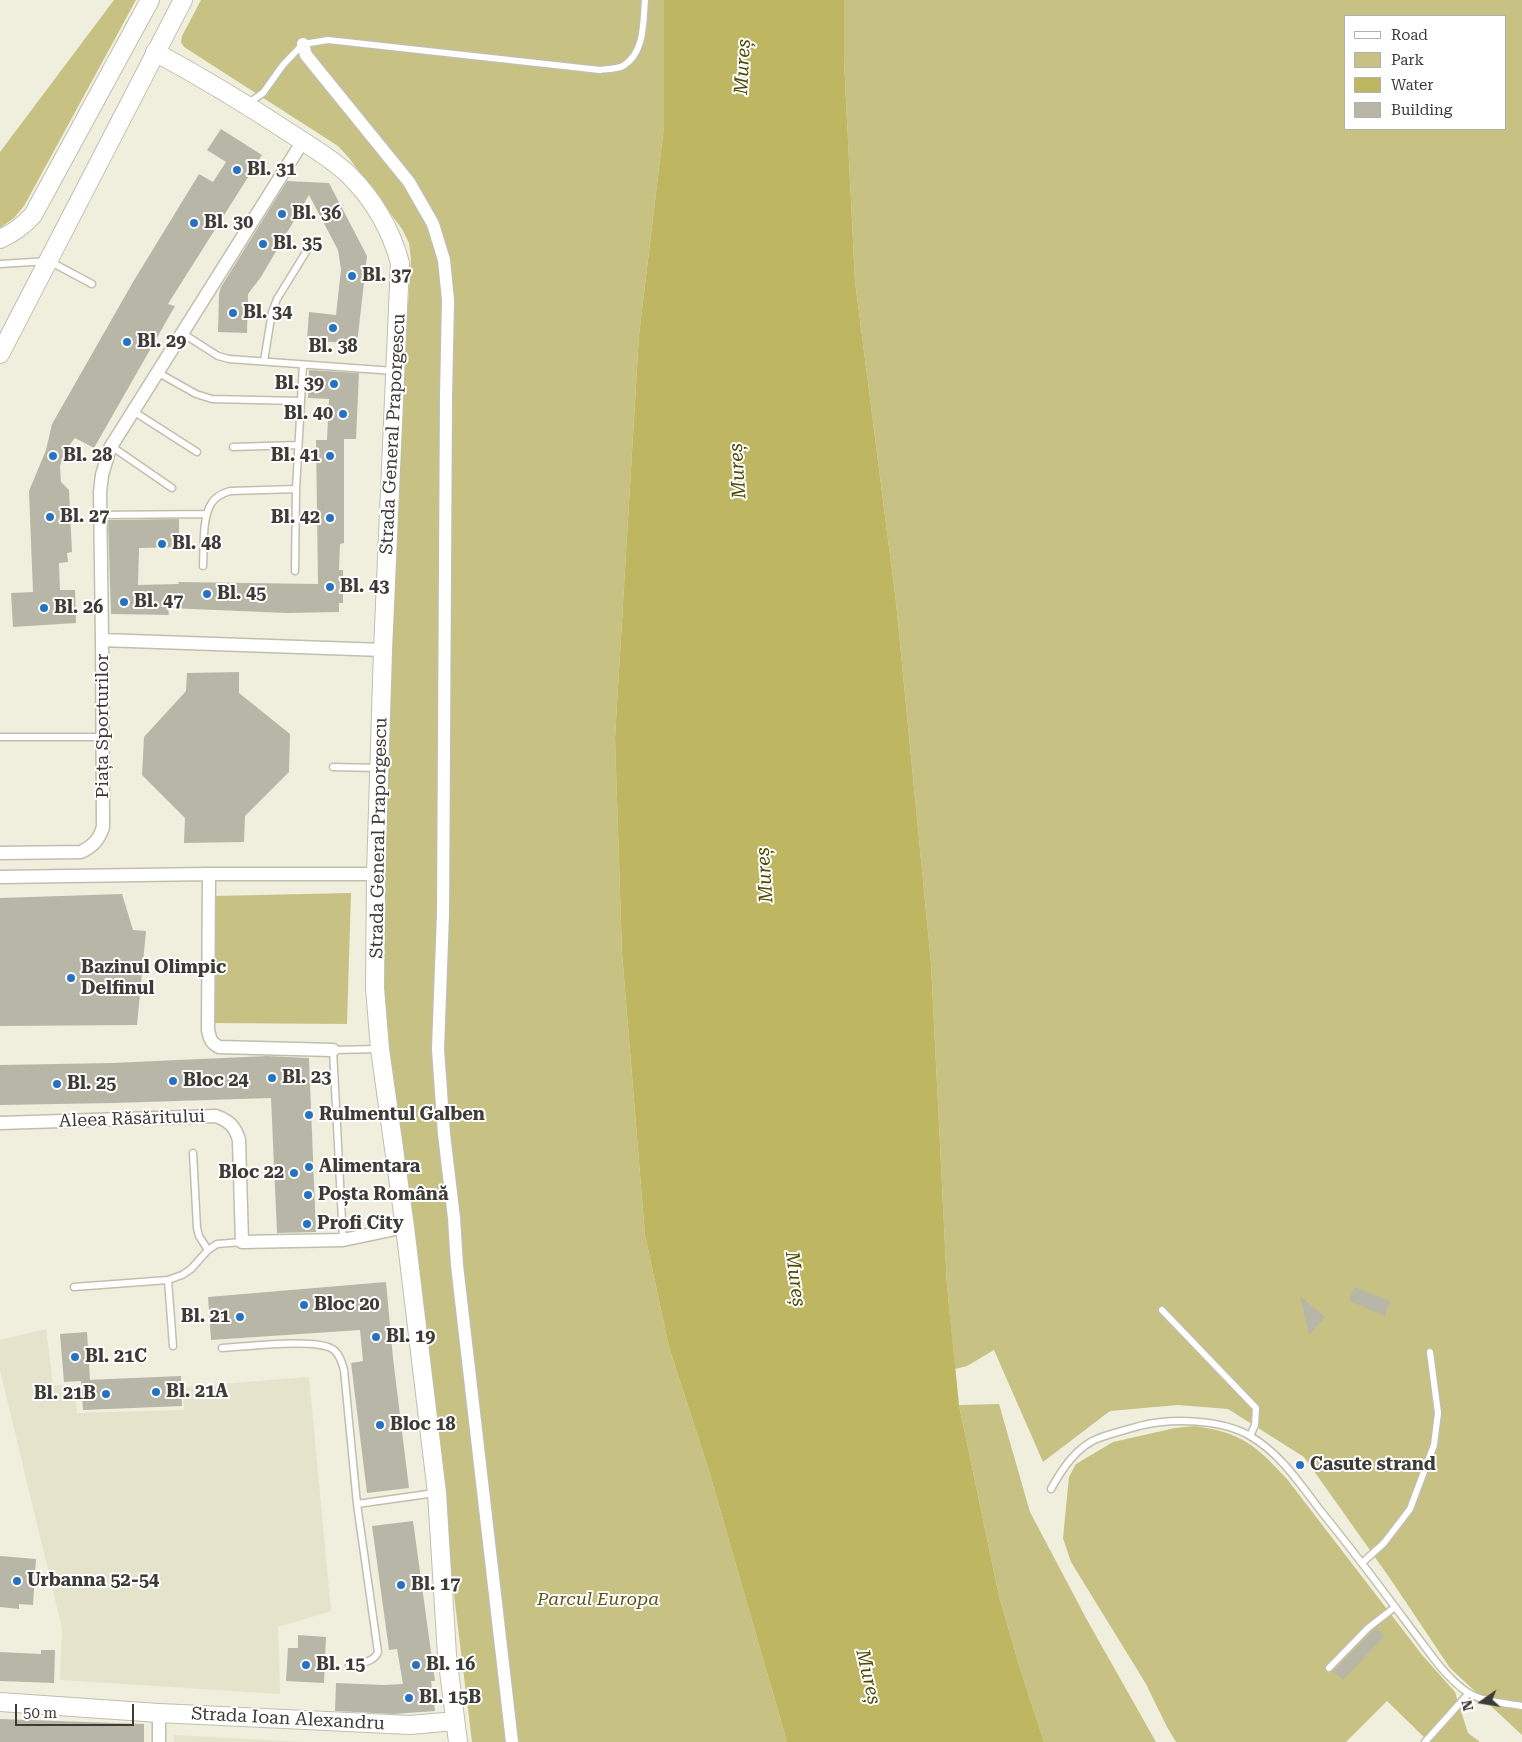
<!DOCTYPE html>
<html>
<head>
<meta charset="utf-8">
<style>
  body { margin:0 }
  #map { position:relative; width:1522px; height:1742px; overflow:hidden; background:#f0efde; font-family:"Roboto Serif",serif }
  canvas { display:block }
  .legend { position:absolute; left:1344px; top:15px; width:162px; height:115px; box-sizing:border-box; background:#fff; border:1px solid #b1b1ae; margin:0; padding:6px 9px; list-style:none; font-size:15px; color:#3c3b35 }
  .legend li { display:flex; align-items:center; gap:10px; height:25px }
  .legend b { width:25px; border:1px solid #b1b1ae }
  .north { position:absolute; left:1457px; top:1677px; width:50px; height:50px; -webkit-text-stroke:4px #fff; paint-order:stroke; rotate:257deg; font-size:14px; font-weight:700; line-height:20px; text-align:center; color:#3c3b35 }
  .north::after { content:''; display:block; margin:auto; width:18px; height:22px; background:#3c3b35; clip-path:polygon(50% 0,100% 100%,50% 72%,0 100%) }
  .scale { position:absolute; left:15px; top:1704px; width:119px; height:22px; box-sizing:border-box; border:2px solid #3c3b35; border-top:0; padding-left:6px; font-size:15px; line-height:18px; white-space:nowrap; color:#3c3b35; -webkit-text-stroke:4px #fff; paint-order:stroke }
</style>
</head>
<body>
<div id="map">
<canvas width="1522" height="1742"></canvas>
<ul class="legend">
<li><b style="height:6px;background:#fff"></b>Road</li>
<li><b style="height:14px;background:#c7c284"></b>Park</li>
<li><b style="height:14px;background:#beb660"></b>Water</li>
<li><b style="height:14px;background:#b8b7a7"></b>Building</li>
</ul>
<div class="north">N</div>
<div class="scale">50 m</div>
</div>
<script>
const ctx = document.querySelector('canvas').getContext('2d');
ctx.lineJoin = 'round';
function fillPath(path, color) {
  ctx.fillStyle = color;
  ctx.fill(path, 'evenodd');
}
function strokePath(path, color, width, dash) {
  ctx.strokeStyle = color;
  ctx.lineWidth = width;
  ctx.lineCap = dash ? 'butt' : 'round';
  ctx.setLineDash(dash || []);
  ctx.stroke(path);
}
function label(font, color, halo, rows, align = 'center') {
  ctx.font = font + ' "Roboto Serif",serif';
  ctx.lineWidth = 4;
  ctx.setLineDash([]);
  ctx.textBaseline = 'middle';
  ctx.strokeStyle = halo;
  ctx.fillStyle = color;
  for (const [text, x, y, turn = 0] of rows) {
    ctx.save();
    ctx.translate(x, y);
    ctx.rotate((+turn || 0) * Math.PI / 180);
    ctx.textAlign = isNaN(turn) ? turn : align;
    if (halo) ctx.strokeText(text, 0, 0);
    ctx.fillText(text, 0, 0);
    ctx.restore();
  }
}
fillPath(new Path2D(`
  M 46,1329 L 53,1385 L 74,1386 L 77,1413 L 184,1410 L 183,1387 L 309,1377 L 331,1611 L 278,1627 L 280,1694 L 60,1680 L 62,1628 L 0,1370 L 0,1340 Z
  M 174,1735 L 304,1742 L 174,1742 Z`), '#e5e3cb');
fillPath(new Path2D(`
  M 114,0 L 136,0 L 24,206 L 14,218 L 0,228 L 0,152 Z
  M 201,0 L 664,0 L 664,126 L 639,335 L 615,738 L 622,953 L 645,1235 L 669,1347 L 709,1471 L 787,1742 L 472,1742 L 385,1030 L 381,973 L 397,473 L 411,259 L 409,243 L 402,229 L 349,158 L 338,146 L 184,47 L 181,42 L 182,36 Z
  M 844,0 L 1522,0 L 1522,1735 L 1450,1668 L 1389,1577 L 1304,1457 L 1228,1409 L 1178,1405 L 1110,1411 L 1043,1462 L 994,1350 L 967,1366 L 955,1369 L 947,1286 L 931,963 L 896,602 L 855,281 L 844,60 ZM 1346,16 L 1506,16 L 1506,129 L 1346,129 Z
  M 351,893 L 347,1024 L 211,1023 L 213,896 Z
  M 999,1404 L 1030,1512 L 1087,1620 L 1156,1742 L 1044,1742 L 1019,1665 L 999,1596 L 959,1405 Z
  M 1195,1426 C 1243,1433 1255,1445 1287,1479 L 1423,1656 L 1455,1692 L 1468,1733 L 1480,1742 L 1429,1742 L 1387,1701 L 1346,1742 L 1176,1742 L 1167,1727 L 1146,1684 L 1071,1562 L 1063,1538 L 1069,1477 L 1076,1464 L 1113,1442 L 1175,1428 Z`), '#c7c284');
fillPath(new Path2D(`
  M 664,0 L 844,0 L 844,60 L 855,281 L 896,602 L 931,963 L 947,1286 L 959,1405 L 999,1596 L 1019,1665 L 1044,1742 L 787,1742 L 709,1471 L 669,1347 L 645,1235 L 622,953 L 615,738 L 639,335 L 664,126 Z`), '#beb660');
fillPath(new Path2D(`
  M 221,129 L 262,155 L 168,304 L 175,306 L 94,448 L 75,438 L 65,451 L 60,466 L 61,482 L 69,490 L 72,552 L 67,553 L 68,562 L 59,563 L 60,590 L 75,590 L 76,623 L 13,627 L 11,593 L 33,592 L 29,491 L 46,450 L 52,424 L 133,282 L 199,174 L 213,182 L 226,162 L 207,150 Z
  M 287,181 L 329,183 L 367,256 L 357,344 L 307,340 L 309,312 L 336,315 L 341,269 L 338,250 L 309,195 L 261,277 L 248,294 L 247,333 L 218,332 L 219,294 L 221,287 Z
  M 309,370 L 359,373 L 356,439 L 344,439 L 344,543 L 340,544 L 339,570 L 343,570 L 343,603 L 339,603 L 339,612 L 286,613 L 168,608 L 169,615 L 111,614 L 108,520 L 179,519 L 179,547 L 139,548 L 138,585 L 179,584 L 178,582 L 318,584 L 316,440 L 327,440 L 329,399 L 308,398 Z
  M 239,672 L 239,693 L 290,734 L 289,772 L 245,816 L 244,842 L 184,843 L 185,818 L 142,775 L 144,737 L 186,691 L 187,673 Z
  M 122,894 L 133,930 L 146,931 L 137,1025 L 0,1026 L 0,898 Z
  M 267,1056 L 309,1058 L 316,1232 L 277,1233 L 271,1098 L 114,1103 L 0,1105 L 0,1065 L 112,1063 Z
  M 386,1282 L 393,1358 L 409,1488 L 367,1493 L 351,1363 L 363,1361 L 360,1330 L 211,1340 L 208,1297 Z
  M 1354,1287 L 1390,1301 L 1385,1316 L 1349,1301 Z
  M 1300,1296 L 1325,1317 L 1309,1335 Z
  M 87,1332 L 90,1380 L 85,1380 L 181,1376 L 182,1406 L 83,1410 L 81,1381 L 64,1382 L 60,1334 Z
  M 413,1521 L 435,1681 L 431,1681 L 435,1711 L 394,1714 L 335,1711 L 336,1683 L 384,1685 L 403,1684 L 397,1649 L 389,1650 L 372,1526 Z
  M 0,1556 L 36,1559 L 33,1605 L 19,1604 L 19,1609 L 0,1607 Z
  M 1376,1628 L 1385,1636 L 1343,1680 L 1333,1671 Z
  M 298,1635 L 326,1637 L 324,1683 L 286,1681 L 288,1648 L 298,1648 Z
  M 41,1650 L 55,1650 L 54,1683 L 0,1681 L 0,1652 L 41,1654 Z
  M 0,1719 L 144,1724 L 144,1742 L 0,1742 Z`), '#b8b7a7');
const lane = new Path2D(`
  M 247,104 L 263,93 L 283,65 L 303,44 L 328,40 L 600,70 C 607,69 617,69 623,66 C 645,53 643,22 645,0
  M 0,264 L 49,261 L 92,284
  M 182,333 L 218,356 L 229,359 L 394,371
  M 264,361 L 272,312 L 277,299 L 309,247
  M 157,372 L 196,394 L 212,399 L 300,401
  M 133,411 L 197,452
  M 111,446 L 172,488
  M 233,447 L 298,445
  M 99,515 L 207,514
  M 203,566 C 204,549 202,518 211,504 C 215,497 223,493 230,491 L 296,489 L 303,365
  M 295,571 L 296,489
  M 0,737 L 104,737
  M 333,767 L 379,768
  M 193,1153 L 197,1228 L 199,1236 L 208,1250
  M 343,1240 L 333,1050 L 379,1049
  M 74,1287 L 168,1280
  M 1162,1310 L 1256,1408 L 1255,1425 L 1250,1436
  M 173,1346 L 168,1280 L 182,1275 L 191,1269 L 208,1250 L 217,1244 L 242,1242
  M 222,1348 C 244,1347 319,1337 334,1350 C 340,1355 342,1363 344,1370 L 357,1504 L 378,1652 C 374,1663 359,1663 349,1665
  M 1051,1489 C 1062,1469 1077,1446 1099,1438 C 1112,1433 1126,1430 1139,1426 C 1172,1418 1221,1419 1250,1436 C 1280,1453 1300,1484 1320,1510 C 1351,1548 1381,1588 1410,1627 C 1428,1650 1443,1675 1467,1692 C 1482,1702 1505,1703 1522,1706
  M 357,1504 L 435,1493
  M 1362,1563 L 1384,1543 L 1410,1509 L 1434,1445 L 1438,1413 L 1430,1352
  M 1329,1668 L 1368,1628 L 1395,1607
  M 1425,1742 L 1469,1693`);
const street = new Path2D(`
  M 303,44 L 306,55 L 409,182 L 433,224 L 444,260 L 448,300 L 446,396 L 443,914 L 438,1049 L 444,1134 L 454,1218 L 457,1265 L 512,1742
  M 102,640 L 100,492 L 102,475 L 110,448 L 303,141
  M 0,853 L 81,852 C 93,846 99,840 103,827 L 102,640 L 383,650
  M 209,874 L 208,1030 C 210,1039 211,1043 219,1047 L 333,1050
  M 0,877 L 209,874 L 376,874
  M 0,1123 L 216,1116 C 229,1121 235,1126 239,1140 L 242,1242 L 343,1240 L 405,1227
  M 159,1742 L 159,1713`);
const secondary = new Path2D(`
  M 155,52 C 201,77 246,104 290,133 C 310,146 331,158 349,175 C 373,199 391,230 400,263 L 383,650 L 376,874 L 375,988 L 380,1049 L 405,1227 L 437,1493 L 447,1655 L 458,1742
  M 0,239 C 14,233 23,226 33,215 L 150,0
  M 0,354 L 183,0
  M 0,1702 L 159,1713 L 410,1725 L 455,1721`);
strokePath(lane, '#c0bfae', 9);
strokePath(street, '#c0bfae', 15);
strokePath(secondary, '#c0bfae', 20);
strokePath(lane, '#fff', 6);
strokePath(street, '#fff', 12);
strokePath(secondary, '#fff', 18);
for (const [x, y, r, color] of [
  [237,170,5,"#2671c1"],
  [282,214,5,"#2671c1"],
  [194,223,5,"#2671c1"],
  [263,244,5,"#2671c1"],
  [352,276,5,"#2671c1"],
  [233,313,5,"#2671c1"],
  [333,328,5,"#2671c1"],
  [127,342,5,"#2671c1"],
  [334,384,5,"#2671c1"],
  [343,414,5,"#2671c1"],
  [53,456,5,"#2671c1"],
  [330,456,5,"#2671c1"],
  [50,517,5,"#2671c1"],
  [330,518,5,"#2671c1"],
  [162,544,5,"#2671c1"],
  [330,587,5,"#2671c1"],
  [207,594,5,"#2671c1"],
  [124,602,5,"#2671c1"],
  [44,608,5,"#2671c1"],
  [71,978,5,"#2671c1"],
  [272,1078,5,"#2671c1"],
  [173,1081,5,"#2671c1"],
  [57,1084,5,"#2671c1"],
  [309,1115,5,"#2671c1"],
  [309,1167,5,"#2671c1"],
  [294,1173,5,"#2671c1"],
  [308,1195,5,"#2671c1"],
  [307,1224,5,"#2671c1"],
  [304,1305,5,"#2671c1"],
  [240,1317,5,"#2671c1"],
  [376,1337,5,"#2671c1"],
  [75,1357,5,"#2671c1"],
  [156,1392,5,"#2671c1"],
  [106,1394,5,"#2671c1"],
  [380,1425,5,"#2671c1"],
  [1300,1465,5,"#2671c1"],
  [17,1581,5,"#2671c1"],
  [401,1585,5,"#2671c1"],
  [306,1665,5,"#2671c1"],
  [416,1665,5,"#2671c1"],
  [409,1698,5,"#2671c1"]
]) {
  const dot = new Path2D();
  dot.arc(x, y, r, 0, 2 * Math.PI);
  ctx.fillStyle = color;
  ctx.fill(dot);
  strokePath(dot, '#fff', 2);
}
label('bold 18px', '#3c3b35', '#fff', [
  ["Bl. 31",247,170],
  ["Bl. 36",292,214],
  ["Bl. 30",204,223],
  ["Bl. 35",273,244],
  ["Bl. 37",362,276],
  ["Bl. 34",243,313],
  ["Bl. 29",137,342],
  ["Bl. 38",333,347,"center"],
  ["Bl. 39",324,384,"right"],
  ["Bl. 40",333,414,"right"],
  ["Bl. 28",63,456],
  ["Bl. 41",320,456,"right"],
  ["Bl. 27",60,517],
  ["Bl. 42",320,518,"right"],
  ["Bl. 48",172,544],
  ["Bl. 43",340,587],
  ["Bl. 45",217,594],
  ["Bl. 47",134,602],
  ["Bl. 26",54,608],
  ["Bazinul Olimpic",81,968],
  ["Delfinul",81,989],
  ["Bl. 23",282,1078],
  ["Bloc 24",183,1081],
  ["Bl. 25",67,1084],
  ["Rulmentul Galben",319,1115],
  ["Alimentara",319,1167],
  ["Bloc 22",284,1173,"right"],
  ["Poșta Română",318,1195],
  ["Profi City",317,1224],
  ["Bloc 20",314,1305],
  ["Bl. 21",230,1317,"right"],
  ["Bl. 19",386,1337],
  ["Bl. 21C",85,1357],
  ["Bl. 21A",166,1392],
  ["Bl. 21B",96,1394,"right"],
  ["Bloc 18",390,1425],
  ["Casute strand",1310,1465],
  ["Urbanna 52-54",27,1581],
  ["Bl. 17",411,1585],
  ["Bl. 15",316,1665],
  ["Bl. 16",426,1665],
  ["Bl. 15B",419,1698]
], 'left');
label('18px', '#3c3b35', '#fff', [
  ["Strada General Praporgescu",393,434,-87],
  ["Piața Sporturilor",103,726,-90],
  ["Strada General Praporgescu",379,838,-89],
  ["Aleea Răsăritului",132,1119,-2],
  ["Strada Ioan Alexandru",288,1719,3]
]);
label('italic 18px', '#5b5413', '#fff', [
  ["Parcul Europa",598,1600]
]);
label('italic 19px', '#4f4902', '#fff', [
  ["Mureș",743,67,-87],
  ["Mureș",738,471,-94],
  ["Mureș",765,875,-94],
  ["Mureș",795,1279,82],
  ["Mureș",868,1677,77]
]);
</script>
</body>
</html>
